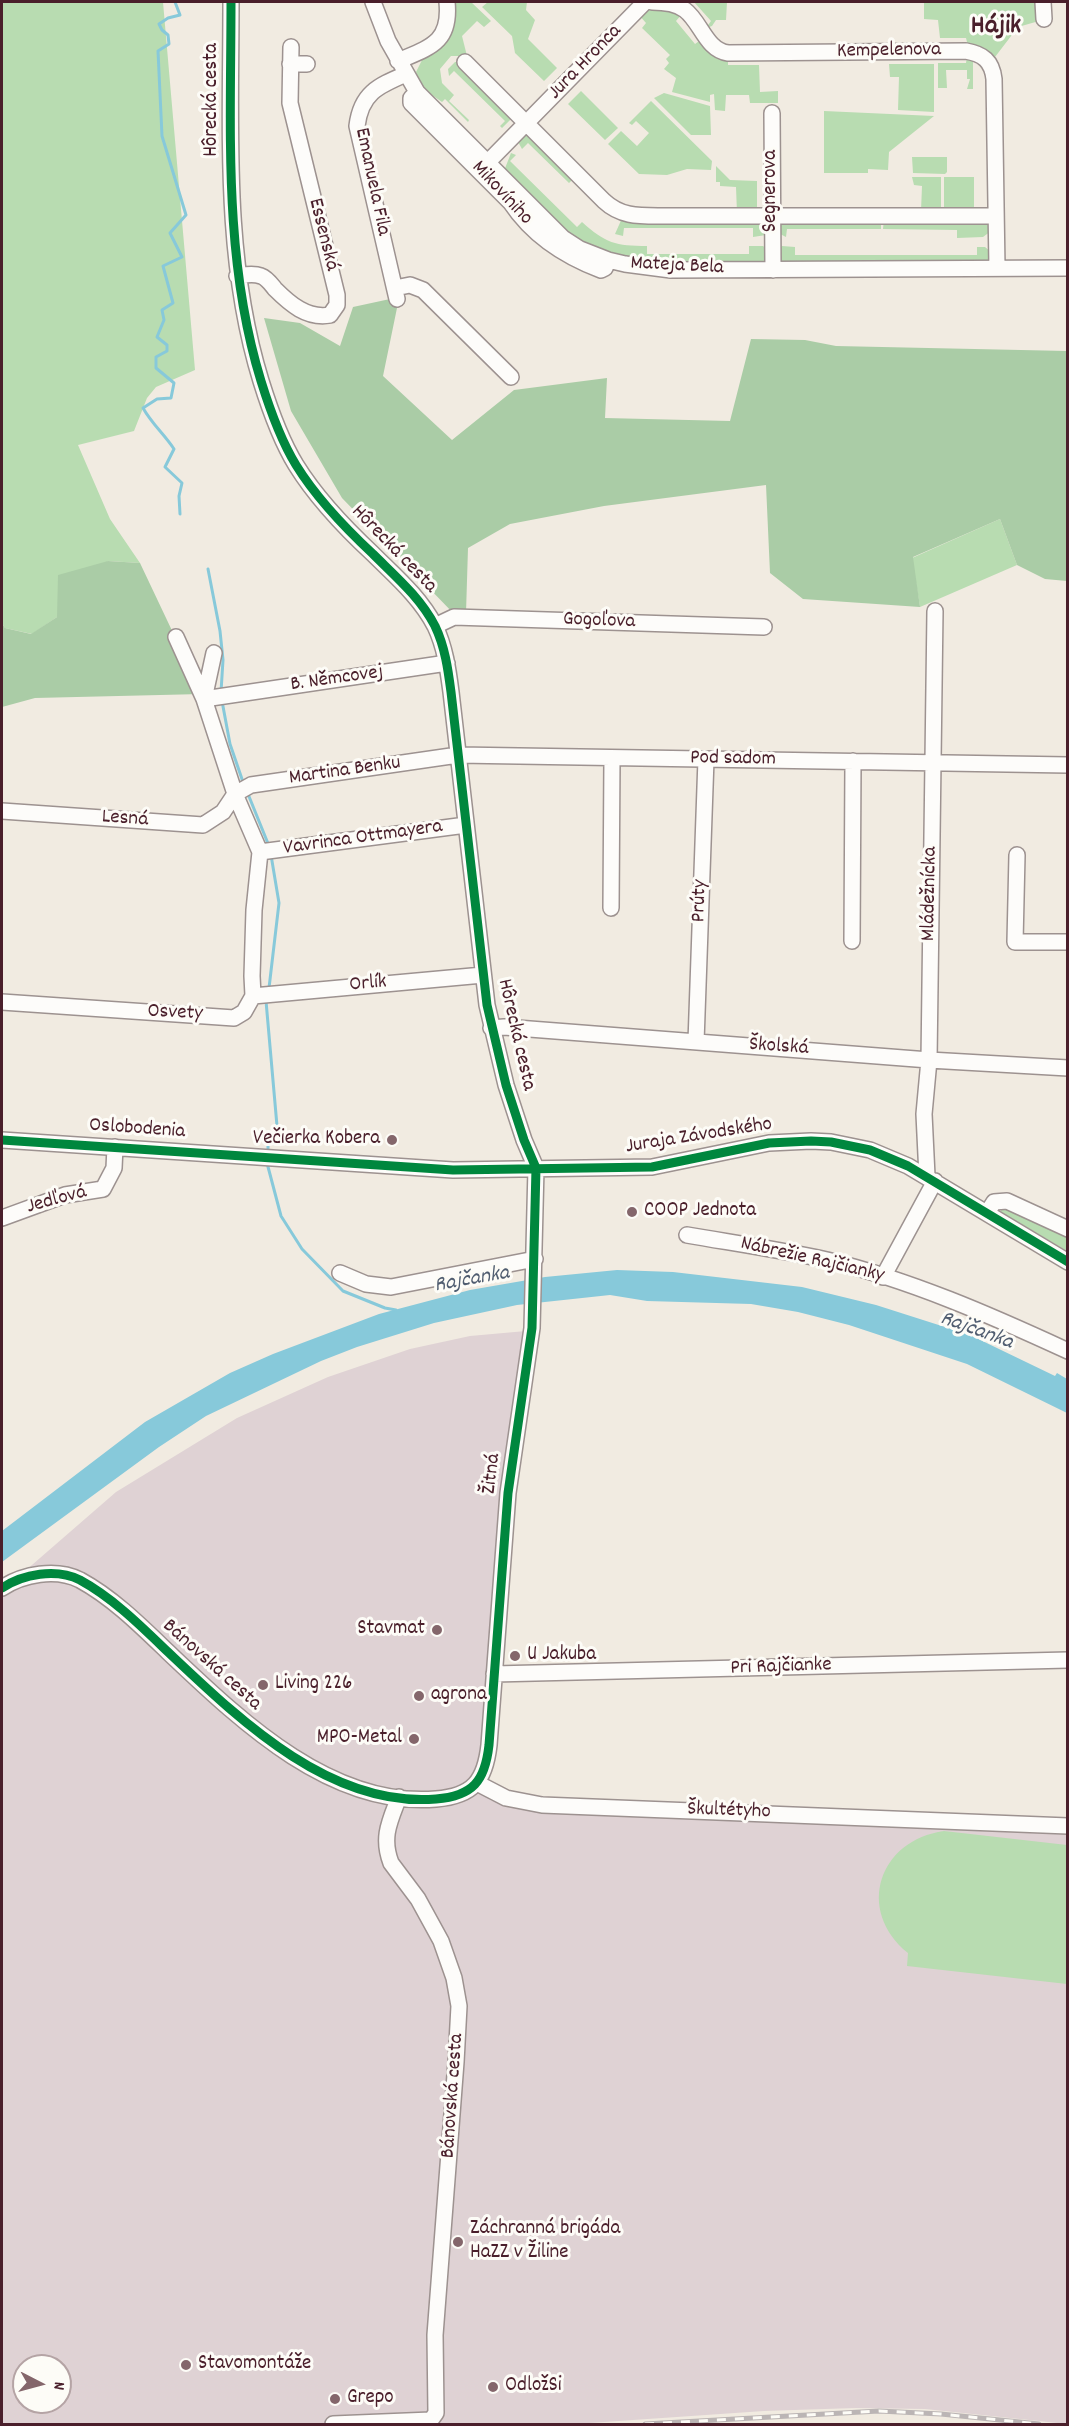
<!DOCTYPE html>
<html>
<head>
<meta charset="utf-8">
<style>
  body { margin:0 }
  #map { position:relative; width:1069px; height:2426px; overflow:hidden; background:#f1ebe1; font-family:Dekko,sans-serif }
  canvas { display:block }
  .frame { position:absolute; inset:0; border:3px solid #4a1f2b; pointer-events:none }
  .north { position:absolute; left:12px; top:2354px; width:60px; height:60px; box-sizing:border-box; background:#fdfcf7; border:2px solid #b5a4a5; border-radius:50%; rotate:96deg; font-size:16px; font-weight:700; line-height:24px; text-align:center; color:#4a1f2b }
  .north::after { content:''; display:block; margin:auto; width:21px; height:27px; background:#84666b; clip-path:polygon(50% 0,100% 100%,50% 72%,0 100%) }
</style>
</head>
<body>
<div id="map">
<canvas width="1069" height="2426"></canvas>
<div class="frame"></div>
<div class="north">N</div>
</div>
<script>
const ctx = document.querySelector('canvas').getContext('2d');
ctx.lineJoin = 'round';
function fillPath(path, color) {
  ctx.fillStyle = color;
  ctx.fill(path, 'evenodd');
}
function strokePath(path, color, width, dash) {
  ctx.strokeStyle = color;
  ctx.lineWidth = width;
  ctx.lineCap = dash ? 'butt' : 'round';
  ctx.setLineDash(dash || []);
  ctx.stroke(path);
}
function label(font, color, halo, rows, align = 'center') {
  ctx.font = font + ' Dekko,sans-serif';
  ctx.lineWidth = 6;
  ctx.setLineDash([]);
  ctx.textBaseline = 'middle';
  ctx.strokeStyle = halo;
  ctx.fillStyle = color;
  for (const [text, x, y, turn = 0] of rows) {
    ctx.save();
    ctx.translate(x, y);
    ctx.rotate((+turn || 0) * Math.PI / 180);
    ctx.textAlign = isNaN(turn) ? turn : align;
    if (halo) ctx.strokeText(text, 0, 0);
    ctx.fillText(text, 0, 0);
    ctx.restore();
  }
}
fillPath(new Path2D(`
  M 526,1331 L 483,1745 L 476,1770 L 469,1779 L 490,1800 L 527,1811 L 1067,1822 L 1067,2424 L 925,2409 L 856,2408 L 764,2411 L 575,2424 L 2,2424 L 2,1591 L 116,1492 L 237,1418 L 328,1377 L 410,1349 L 470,1336 ZM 24,2366 L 60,2366 L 60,2402 L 24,2402 Z`), '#dfd2d4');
fillPath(new Path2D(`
  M 2,2 L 163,2 L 195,370 L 156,387 L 147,398 L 134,431 L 78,445 L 110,519 L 140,563 L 108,561 L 57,617 L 32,634 L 5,628 L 2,623 Z
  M 451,2 L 471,2 L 491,21 L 484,27 L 477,21 L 462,36 L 468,60 L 460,56 L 451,56 L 440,69 L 442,83 L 454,95 L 449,101 L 469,120 L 468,122 L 445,99 L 442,102 L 422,88 L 416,72 L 422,60 L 437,48 Z
  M 488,2 L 527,2 L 526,10 L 535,20 L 528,39 L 557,68 L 544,81 L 515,53 L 512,36 L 482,7 Z
  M 694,2 L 727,2 L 726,20 L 716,20 L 712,26 L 706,28 L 711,21 Z
  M 924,2 L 1035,2 L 1039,7 L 1039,21 L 1018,27 L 995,57 L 980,46 L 968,46 L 966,38 L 940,38 L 938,20 L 924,19 Z
  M 651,7 L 682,14 L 676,21 L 695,44 L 702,39 L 728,58 L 728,65 L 759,65 L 760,92 L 778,91 L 778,103 L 750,103 L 749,95 L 726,95 L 725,111 L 715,110 L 714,94 L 710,95 L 710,102 L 672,92 L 676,78 L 664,69 L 669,63 L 666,59 L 670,55 L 642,28 L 646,23 L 639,15 Z
  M 967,56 L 973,57 L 973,89 L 967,89 L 970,79 L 967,79 L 967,70 L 946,70 L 947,88 L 938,88 L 938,63 L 966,63 Z
  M 455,62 L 459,62 L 513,117 L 502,128 L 500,126 L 505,121 L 454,71 L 449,76 L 448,69 Z
  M 889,64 L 934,64 L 934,112 L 898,110 L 899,77 L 890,77 Z
  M 581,91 L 618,128 L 605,140 L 568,104 Z
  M 664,93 L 710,106 L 711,135 L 691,135 L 654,98 Z
  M 651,101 L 712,161 L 711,170 L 687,169 L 667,175 L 639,174 L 608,144 L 621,131 L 637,146 L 649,133 L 636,121 L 632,125 L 629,123 Z
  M 824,112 L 824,111 L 934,116 L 889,152 L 888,170 L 868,169 L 868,173 L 824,173 Z
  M 528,132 L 576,176 L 569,183 L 528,143 L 522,149 L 517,140 Z
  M 511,153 L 516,155 L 510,161 L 577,227 L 582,222 C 605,243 616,246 647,246 L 647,254 L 749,254 L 749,246 L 763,246 L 767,249 L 768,259 L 765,262 C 702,264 618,272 565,230 L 504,171 Z
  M 912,157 L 947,157 L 947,172 L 945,174 L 913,173 Z
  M 716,166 L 730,180 L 757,181 L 757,214 L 737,213 L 736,187 L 720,186 L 720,182 L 716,182 Z
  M 912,177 L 941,177 L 941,211 L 921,211 L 922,186 L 914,185 Z
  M 944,177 L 974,177 L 974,211 L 944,211 Z
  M 623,216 L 766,222 L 766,235 L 753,237 L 753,228 L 624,228 L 623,236 L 615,234 Z
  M 881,219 L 881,229 L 787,229 L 786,237 L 778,233 L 780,221 Z
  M 884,219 L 987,222 L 991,231 L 983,237 L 957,238 L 957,230 L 883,229 Z
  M 782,246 L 795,247 L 795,255 L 977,255 L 977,247 L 985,247 L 991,252 L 991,259 L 985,262 L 783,263 L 780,261 L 778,249 Z
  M 1000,519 L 1017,565 L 920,607 L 912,558 Z
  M 1001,1206 L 1067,1235 L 1067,1251 L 1001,1212 Z
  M 944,1831 L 1067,1845 L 1067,1984 L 907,1966 L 908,1953 C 855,1910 879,1840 944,1831 Z`), '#b8dcb1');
fillPath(new Path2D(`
  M 390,299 L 397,308 L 383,376 L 452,440 L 514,390 L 607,378 L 605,418 L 730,421 L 751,339 L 805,340 L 836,346 L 1067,351 L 1067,581 L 1045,579 L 1017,565 L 1000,519 L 913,557 L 920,607 L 803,599 L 770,573 L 766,485 L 604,506 L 510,524 L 468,548 L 466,613 L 455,615 L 342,498 L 291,411 L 264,318 L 300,323 L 340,346 L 353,307 Z
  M 108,561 L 140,563 L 202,694 L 35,698 L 2,707 L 2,623 L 5,628 L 31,634 L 57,617 L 58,575 Z`), '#aacca6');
fillPath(new Path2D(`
  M 617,1270 L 673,1272 L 802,1287 L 876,1305 L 970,1335 L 1055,1376 L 1057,1373 L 1067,1379 L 1067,1413 L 967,1364 L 849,1325 L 798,1312 L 751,1304 L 647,1301 L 610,1295 L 517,1305 L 434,1323 L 357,1347 L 321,1361 L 206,1416 L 159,1447 L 2,1562 L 2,1531 L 145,1422 L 230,1373 L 273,1354 L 379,1314 L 470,1290 L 545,1277 Z`), '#87c9da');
strokePath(new Path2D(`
  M 175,2 L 180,15 L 168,18 L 159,24 L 162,30 L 168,35 L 169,44 L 158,51 L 162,136 L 186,215 L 170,233 L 182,257 L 163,266 L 173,303 L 162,310 L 164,320 L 157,337 L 167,345 L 167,351 L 156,357 L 156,368 L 174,383 L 171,398 L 157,399 L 143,408 C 152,424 164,434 174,449 L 165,467 L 182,483 L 179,496 L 180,514
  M 208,569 L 220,631 L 223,660 L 221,692
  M 222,701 L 230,744 L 244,785
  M 248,794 L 269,846
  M 269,988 L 279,903 L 271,855
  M 266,1001 L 277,1126 L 268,1146 L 268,1154
  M 267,1163 L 281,1216 L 302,1249 L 343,1291 L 385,1308 L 396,1310`), '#87c9da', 3);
const minor = new Path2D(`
  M 373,2 L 388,41 L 417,92 L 563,238 L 580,249 L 608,260 L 625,264 L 671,270 L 1068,268
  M 652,2 C 662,2 676,3 685,10 C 701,22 706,50 728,53 L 966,51 C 983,54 992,61 994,79 L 997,268
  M 1043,2 L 1044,19
  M 398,61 C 431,47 451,42 447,2
  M 465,62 L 604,201 C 620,216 637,216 658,216 L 995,216
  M 290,64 L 307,64
  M 417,92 L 411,98 L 411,103 L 511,203 C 533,236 564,256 601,270 L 605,268 L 608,260
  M 772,113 L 773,270
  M 487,163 L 645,2
  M 237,276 C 245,275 253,273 261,276 C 267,278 271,284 275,289 C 290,304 307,319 330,315 L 337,305 L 337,295 L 290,103 L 291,47
  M 395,288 L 410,285 L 423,290 L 511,377
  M 397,299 L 357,126 C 361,93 378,86 406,74
  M 435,626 L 454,617 L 764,627
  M 214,653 L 204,699 L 447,663
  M 2,811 L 203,825 L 223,812 L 235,794 L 251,785 L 458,755 L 1068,765
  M 260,852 L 466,825
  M 1017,855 L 1015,942 L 1068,942
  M 611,908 L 612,758
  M 852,941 L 853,761
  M 253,996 L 483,975
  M 2,1002 L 234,1018 L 244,1012 L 253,996 L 252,976 L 254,910 L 260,852 L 235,794 L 204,699 L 176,637
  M 491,1028 L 504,1027 L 929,1060 L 1068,1068
  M 696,1042 L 706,759
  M 2,1140 L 453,1170 L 652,1167 L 769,1143 L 811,1141 L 831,1142 L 870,1150 L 908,1166 L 1068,1262
  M 927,1176 L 924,1114 L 929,1060 L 935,611
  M 987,1213 L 994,1202 L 1007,1201 L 1068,1229
  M 2,1218 L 65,1195 L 103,1189 L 114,1168 L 115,1147
  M 687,1235 C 733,1243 781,1250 827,1260 C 910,1280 990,1315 1068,1351
  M 340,1273 L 366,1284 L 391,1287 L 535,1259
  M 883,1277 L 935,1181
  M 2,1588 C 23,1574 56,1568 80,1580 C 113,1598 141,1626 168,1652 C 239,1719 330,1808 436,1799 C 473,1796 485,1781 489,1745 L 508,1493 L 532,1328 L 536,1168 L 524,1140 L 506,1085 L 487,1005 L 451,692 C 448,669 445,647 435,626 C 420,597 395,576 373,554 C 344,527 317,499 296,465 C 280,439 270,410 261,381 C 223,258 231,129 231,2
  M 494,1674 L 1068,1660
  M 477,1783 L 506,1798 L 542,1805 L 1068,1826
  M 333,2424 L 431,2420 L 436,2413 L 435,2335 L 456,2062 L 459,2006 L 454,1978 L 441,1941 L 418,1899 L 391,1863 C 381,1837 390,1821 399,1797`);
strokePath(minor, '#9d9290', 18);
strokePath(minor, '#fdfcfa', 15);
const rail = new Path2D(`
  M 645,2424 L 879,2411 L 941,2414 L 1039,2424`);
strokePath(rail, '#bbb5b5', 5);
strokePath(rail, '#fdfcf7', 3, [9]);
strokePath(new Path2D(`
  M 2,1140 L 453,1170 L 652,1167 L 769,1143 L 811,1141 L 831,1142 L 870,1150 L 908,1166 L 1068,1262
  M 2,1588 C 23,1574 56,1568 80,1580 C 113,1598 141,1626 168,1652 C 239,1719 330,1808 436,1799 C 473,1796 485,1781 489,1745 L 508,1493 L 532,1328 L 536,1168 L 524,1140 L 506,1085 L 487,1005 L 451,692 C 448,669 445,647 435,626 C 420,597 395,576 373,554 C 344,527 317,499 296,465 C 280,439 270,410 261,381 C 223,258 231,129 231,2`), '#00873e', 9);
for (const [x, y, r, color] of [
  [392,1140,6,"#84666b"],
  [632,1212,6,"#84666b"],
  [437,1630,6,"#84666b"],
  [515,1656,6,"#84666b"],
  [263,1685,6,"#84666b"],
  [419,1696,6,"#84666b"],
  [414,1739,6,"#84666b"],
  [458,2242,6,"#84666b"],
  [186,2365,6,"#84666b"],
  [493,2387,6,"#84666b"],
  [335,2399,6,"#84666b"]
]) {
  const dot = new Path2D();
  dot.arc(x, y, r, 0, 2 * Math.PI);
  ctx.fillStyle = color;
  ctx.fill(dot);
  strokePath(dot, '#fdfcf7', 2);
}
label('21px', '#4a1f2b', '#fdfcf7', [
  ["Kempelenova",889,52,-1],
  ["Jura Hronca",586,63,-46],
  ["Hôrecká cesta",213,100,-90],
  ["Emanuela Fila",371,182,78],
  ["Segnerova",772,191,-90],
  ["Mikovíniho",501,194,47],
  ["Essenská",322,235,76],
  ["Mateja Bela",677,267,3],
  ["Hôrecká cesta",393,550,46],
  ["Gogoľova",599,622,2],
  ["B. Němcovej",337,680,-8],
  ["Pod sadom",733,760,1],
  ["Martina Benku",345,772,-8],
  ["Lesná",125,820,4],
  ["Vavrinca Ottmayera",363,839,-8],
  ["Mládežnícka",931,894,-89],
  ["Prúty",701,901,-88],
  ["Orlík",368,985,-5],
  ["Osvety",175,1014,3],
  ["Hôrecká cesta",515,1035,77],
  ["Školská",779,1048,4],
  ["Oslobodenia",137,1130,4],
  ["Juraja Závodského",699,1137,-9],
  ["Jedľová",57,1201,-15],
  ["Nábrežie Rajčianky",812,1261,13],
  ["Žitná",493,1474,-83],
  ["Bánovská cesta",211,1666,42],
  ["Pri Rajčianke",781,1668,-2],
  ["Škultétyho",729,1812,2],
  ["Bánovská cesta",454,2096,-86]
]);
label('21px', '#4a1f2b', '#fdfcf7', [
  ["Večierka Kobera",380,1140,"right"],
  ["COOP Jednota",644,1212],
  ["Stavmat",425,1630,"right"],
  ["U Jakuba",527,1656],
  ["Living 226",275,1685],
  ["agrona",431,1696],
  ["MPO-Metal",402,1739,"right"],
  ["Záchranná brigáda",470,2230],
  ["HaZZ v Žiline",470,2254],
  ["Stavomontáže",198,2365],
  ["OdložSi",505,2387],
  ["Grepo",347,2399]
], 'left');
label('italic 22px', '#505d70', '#fdfcf7', [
  ["Rajčanka",472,1281,-10],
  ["Rajčanka",976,1332,20]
]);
label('bold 27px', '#4a1f2b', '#fdfcf7', [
  ["Hájik",996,28]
]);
</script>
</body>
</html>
